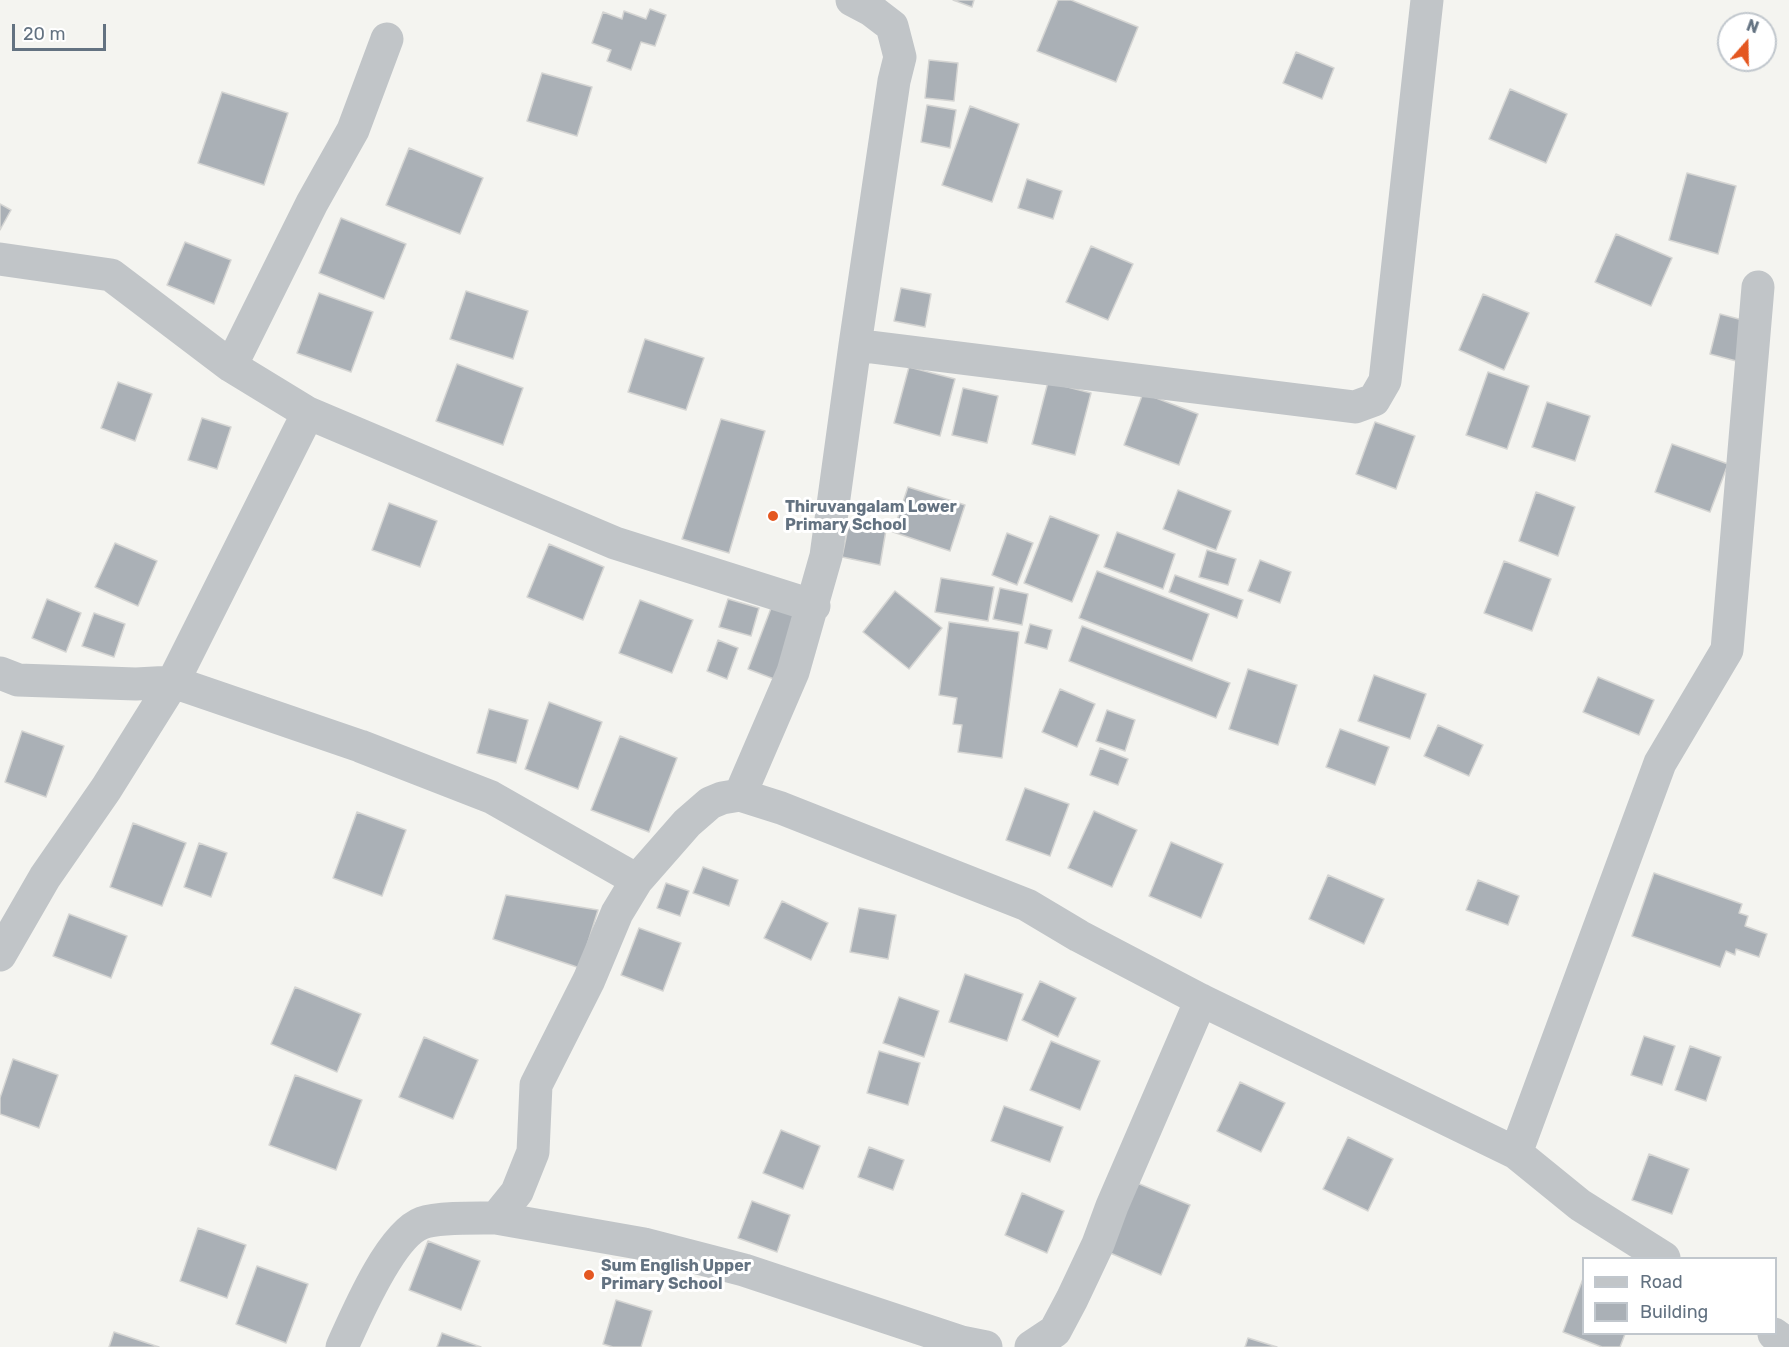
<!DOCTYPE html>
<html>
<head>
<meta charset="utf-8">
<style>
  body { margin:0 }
  #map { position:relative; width:1789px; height:1347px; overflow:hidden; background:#f4f4f0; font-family:Rubik,sans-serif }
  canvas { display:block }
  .legend { position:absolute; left:1582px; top:1257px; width:195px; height:78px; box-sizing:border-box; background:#fff; border:2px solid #c1c7cd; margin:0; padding:8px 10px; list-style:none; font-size:18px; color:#637281 }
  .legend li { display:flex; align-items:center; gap:12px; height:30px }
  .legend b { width:30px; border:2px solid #c1c7cd }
  .north { position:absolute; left:1717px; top:12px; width:60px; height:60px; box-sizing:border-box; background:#fff; border:2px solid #c1c7cd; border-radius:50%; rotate:20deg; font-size:16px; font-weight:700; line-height:24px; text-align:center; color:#637281 }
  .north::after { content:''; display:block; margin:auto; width:21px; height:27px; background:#e45720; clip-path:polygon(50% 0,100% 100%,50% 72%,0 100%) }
  .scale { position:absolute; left:12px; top:24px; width:94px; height:27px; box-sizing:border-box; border:3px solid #637281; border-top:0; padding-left:8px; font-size:18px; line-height:21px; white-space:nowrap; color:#637281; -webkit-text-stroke:4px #fff; paint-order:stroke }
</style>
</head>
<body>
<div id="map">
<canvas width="1789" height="1347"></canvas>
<ul class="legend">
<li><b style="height:8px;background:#c1c5c8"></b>Road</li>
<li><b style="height:16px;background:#aab0b6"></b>Building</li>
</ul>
<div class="north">N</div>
<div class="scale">20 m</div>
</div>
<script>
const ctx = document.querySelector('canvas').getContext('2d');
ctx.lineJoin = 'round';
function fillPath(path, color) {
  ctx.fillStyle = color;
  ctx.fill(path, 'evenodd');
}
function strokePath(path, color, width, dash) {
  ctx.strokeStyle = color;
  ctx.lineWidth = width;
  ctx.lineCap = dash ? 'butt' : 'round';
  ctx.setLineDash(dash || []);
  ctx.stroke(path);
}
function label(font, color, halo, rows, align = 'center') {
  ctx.font = font + ' Rubik,sans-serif';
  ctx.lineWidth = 6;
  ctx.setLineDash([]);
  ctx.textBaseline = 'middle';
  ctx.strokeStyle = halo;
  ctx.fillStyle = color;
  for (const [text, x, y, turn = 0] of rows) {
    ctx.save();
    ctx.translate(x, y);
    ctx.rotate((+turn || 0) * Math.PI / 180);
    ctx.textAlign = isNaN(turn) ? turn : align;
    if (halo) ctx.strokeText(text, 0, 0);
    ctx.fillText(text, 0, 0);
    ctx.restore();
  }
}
const building = new Path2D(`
  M 953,0 L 974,0 L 972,7 Z
  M 1058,0 L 1071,0 L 1138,27 L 1116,82 L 1037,51 Z
  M 650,9 L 666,15 L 655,46 L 641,42 L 631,70 L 607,61 L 611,50 L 592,43 L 603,12 L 622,19 L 624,11 L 646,19 Z
  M 1296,52 L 1334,68 L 1322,99 L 1283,83 Z
  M 929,60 L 958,63 L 954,101 L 925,98 Z
  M 542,73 L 592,87 L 577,136 L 527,121 Z
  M 1510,89 L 1567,114 L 1546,163 L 1489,139 Z
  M 222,92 L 288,113 L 264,185 L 198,163 Z
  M 927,105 L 956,110 L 950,148 L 921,142 Z
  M 970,106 L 1019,124 L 992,202 L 942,185 Z
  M 409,148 L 483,178 L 460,234 L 386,205 Z
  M 1687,173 L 1736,186 L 1718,254 L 1669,240 Z
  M 1027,179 L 1062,191 L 1053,219 L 1018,208 Z
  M 0,204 L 11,210 L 0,230 Z
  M 341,218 L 406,244 L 384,299 L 319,273 Z
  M 1616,234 L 1672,258 L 1651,306 L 1595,282 Z
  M 185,242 L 231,260 L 214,304 L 167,285 Z
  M 1091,246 L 1133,264 L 1108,320 L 1066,302 Z
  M 901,288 L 931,294 L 925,327 L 894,321 Z
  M 466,291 L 528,311 L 513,359 L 450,339 Z
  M 319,293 L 373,312 L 351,372 L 297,353 Z
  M 1483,294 L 1529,313 L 1504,370 L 1459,350 Z
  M 1720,314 L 1750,322 L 1740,362 L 1710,354 Z
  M 645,339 L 704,358 L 686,410 L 628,392 Z
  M 457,364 L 523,388 L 503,445 L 436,421 Z
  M 909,367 L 955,379 L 940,436 L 894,423 Z
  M 1488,372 L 1529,386 L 1507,449 L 1466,435 Z
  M 118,382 L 152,394 L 135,441 L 101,428 Z
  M 1048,382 L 1091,393 L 1075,455 L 1032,444 Z
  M 963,388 L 998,396 L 987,443 L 952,435 Z
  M 1143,393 L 1198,414 L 1179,465 L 1124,445 Z
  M 1547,402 L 1590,416 L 1575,461 L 1532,447 Z
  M 202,418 L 231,427 L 217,469 L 188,460 Z
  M 721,419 L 765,431 L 729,553 L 682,539 Z
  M 1375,422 L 1415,436 L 1396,489 L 1356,474 Z
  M 1672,444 L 1728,464 L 1710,512 L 1655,492 Z
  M 908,487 L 965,505 L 950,551 L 893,532 Z
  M 1178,490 L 1231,511 L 1216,550 L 1163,529 Z
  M 1536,492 L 1575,507 L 1558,556 L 1519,541 Z
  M 389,503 L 437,521 L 420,567 L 372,550 Z
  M 1050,516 L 1099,535 L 1072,602 L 1024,583 Z
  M 849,523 L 886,530 L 880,565 L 842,557 Z
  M 1117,532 L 1175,554 L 1163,589 L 1104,567 Z
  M 1007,533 L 1033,543 L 1017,585 L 992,575 Z
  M 115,543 L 157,561 L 138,606 L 95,587 Z
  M 549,544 L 604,567 L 583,620 L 527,597 Z
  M 1207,550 L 1236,559 L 1228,585 L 1199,577 Z
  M 1260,560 L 1291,572 L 1280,603 L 1248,591 Z
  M 1504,561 L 1551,579 L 1532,631 L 1484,613 Z
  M 1097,571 L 1209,614 L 1192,661 L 1079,618 Z
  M 1175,575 L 1243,600 L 1237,618 L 1169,592 Z
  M 941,578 L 994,587 L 988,621 L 935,612 Z
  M 1000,588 L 1028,594 L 1022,625 L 993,619 Z
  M 895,591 L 942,628 L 909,669 L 863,632 Z
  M 47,599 L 81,613 L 66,652 L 32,638 Z
  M 728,599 L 759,608 L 751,636 L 719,627 Z
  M 640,600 L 693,620 L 672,673 L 619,653 Z
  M 773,603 L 799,613 L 774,679 L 748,669 Z
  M 94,613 L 125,624 L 114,657 L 82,646 Z
  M 949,622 L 1019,632 L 1002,758 L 958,752 L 962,725 L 953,724 L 957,698 L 939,695 Z
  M 1030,624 L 1052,630 L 1047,649 L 1025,643 Z
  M 1082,626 L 1230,683 L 1216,718 L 1069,661 Z
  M 718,640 L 738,648 L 727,679 L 707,671 Z
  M 1248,669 L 1297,685 L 1278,745 L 1229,729 Z
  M 1374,675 L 1426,694 L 1410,739 L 1358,721 Z
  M 1598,677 L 1654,700 L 1639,735 L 1583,712 Z
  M 1060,689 L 1095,704 L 1077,747 L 1042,732 Z
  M 549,702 L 602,722 L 578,789 L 525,769 Z
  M 489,709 L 528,720 L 516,763 L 477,753 Z
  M 1107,710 L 1135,720 L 1125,751 L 1096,741 Z
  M 1438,725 L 1483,745 L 1469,776 L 1424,756 Z
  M 1340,729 L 1389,747 L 1375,785 L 1326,767 Z
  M 22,731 L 64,746 L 46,797 L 5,782 Z
  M 620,736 L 677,758 L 649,832 L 591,810 Z
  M 1100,748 L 1128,759 L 1118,785 L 1090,775 Z
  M 1025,788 L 1069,804 L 1050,856 L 1006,840 Z
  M 1094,811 L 1137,830 L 1112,887 L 1068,868 Z
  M 357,812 L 406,830 L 382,896 L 333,878 Z
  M 133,823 L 186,843 L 162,906 L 110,887 Z
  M 1171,842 L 1223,864 L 1201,918 L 1149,896 Z
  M 199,843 L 227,853 L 211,897 L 184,887 Z
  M 703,867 L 738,880 L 729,906 L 693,893 Z
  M 1654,873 L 1742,904 L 1739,913 L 1748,916 L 1745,926 L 1767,934 L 1759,957 L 1736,949 L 1735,955 L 1726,951 L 1720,967 L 1632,936 Z
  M 1328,875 L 1384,899 L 1364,944 L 1309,919 Z
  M 1478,880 L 1519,896 L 1508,925 L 1466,910 Z
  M 666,883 L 689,891 L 680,916 L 657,908 Z
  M 506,895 L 598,910 L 580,968 L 493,939 Z
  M 782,901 L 828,923 L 811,960 L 764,938 Z
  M 859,908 L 896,915 L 888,959 L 850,952 Z
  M 69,914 L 127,936 L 111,978 L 53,956 Z
  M 639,928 L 681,943 L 663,991 L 621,975 Z
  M 965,974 L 1023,994 L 1007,1041 L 949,1022 Z
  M 1040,981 L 1076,998 L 1058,1037 L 1022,1020 Z
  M 295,987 L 361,1014 L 337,1072 L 271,1044 Z
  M 899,997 L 939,1011 L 924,1057 L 883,1043 Z
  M 1644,1036 L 1675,1046 L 1662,1085 L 1631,1075 Z
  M 424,1037 L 478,1060 L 453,1119 L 399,1097 Z
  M 1051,1041 L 1100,1061 L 1080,1110 L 1030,1090 Z
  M 1690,1046 L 1721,1057 L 1706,1101 L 1675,1090 Z
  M 879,1051 L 920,1063 L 908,1105 L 867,1093 Z
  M 13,1059 L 58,1075 L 39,1128 L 0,1114 L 0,1098 Z
  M 295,1075 L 362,1100 L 336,1170 L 269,1145 Z
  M 1240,1082 L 1285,1103 L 1261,1152 L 1217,1131 Z
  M 1004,1106 L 1063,1127 L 1050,1162 L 991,1141 Z
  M 781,1130 L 820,1146 L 803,1189 L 763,1173 Z
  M 1348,1137 L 1393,1159 L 1368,1211 L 1323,1189 Z
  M 869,1147 L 904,1160 L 893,1190 L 858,1177 Z
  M 1649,1154 L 1689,1169 L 1672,1214 L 1632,1200 Z
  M 1137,1183 L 1190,1205 L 1161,1275 L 1108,1252 Z
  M 1022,1193 L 1064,1211 L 1047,1253 L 1005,1235 Z
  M 752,1201 L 790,1215 L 777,1252 L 738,1238 Z
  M 198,1228 L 246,1245 L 227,1298 L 180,1281 Z
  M 428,1241 L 480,1261 L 461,1310 L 409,1290 Z
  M 257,1266 L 308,1284 L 286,1343 L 236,1324 Z
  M 1584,1276 L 1584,1334 L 1625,1334 L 1620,1347 L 1602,1347 L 1563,1332 Z
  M 616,1300 L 652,1311 L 641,1347 L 613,1347 L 603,1344 Z
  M 114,1332 L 159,1347 L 109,1347 Z
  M 442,1333 L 481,1347 L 437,1347 Z
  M 1248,1338 L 1277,1347 L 1245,1347 Z`);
fillPath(building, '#aab0b6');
strokePath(building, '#d5d5d3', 1.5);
strokePath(new Path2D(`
  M 852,0 L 871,10 L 892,26 L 900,57 L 894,81 L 855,345 L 826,556 L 793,672 L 740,795 L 781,808 L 1027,905 L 1079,936 L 1201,1000 L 1516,1153 L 1580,1205 L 1664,1258
  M 0,259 L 111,275 L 231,366 L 308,413 L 615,543 L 814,606
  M 855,345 L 1355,407 L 1374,400 L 1385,381 L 1427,0
  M 231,366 L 312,203 L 353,130 L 387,39
  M 0,673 L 18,680 L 136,684 L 173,682 L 360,746 L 491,797 L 637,880
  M 0,955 L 45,877 L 106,789 L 173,682 L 308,413
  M 1516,1153 L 1660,763 L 1727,650 L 1758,287
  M 496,1218 L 644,1244 L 744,1270 L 961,1342 L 986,1347
  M 1774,1334 L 1789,1345
  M 342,1347 C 356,1316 390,1235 422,1223 C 438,1217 478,1218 496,1218 L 517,1192 L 533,1152 L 536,1085 L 589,980 L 617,913 L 637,880 L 687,823 L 710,803 L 722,798 L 740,795
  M 1031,1347 L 1055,1331 L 1072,1299 L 1098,1244 L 1112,1206 L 1201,1000`), '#c1c5c8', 33);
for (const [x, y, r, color] of [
  [773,516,6,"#e45720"],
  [589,1275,6,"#e45720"]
]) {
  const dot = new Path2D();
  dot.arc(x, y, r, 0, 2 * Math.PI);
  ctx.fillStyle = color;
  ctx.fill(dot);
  strokePath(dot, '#fff', 2);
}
label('bold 16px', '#637281', '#fff', [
  ["Thiruvangalam Lower",785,507],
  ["Primary School",785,525],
  ["Sum English Upper",601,1266],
  ["Primary School",601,1284]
], 'left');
</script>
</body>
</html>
